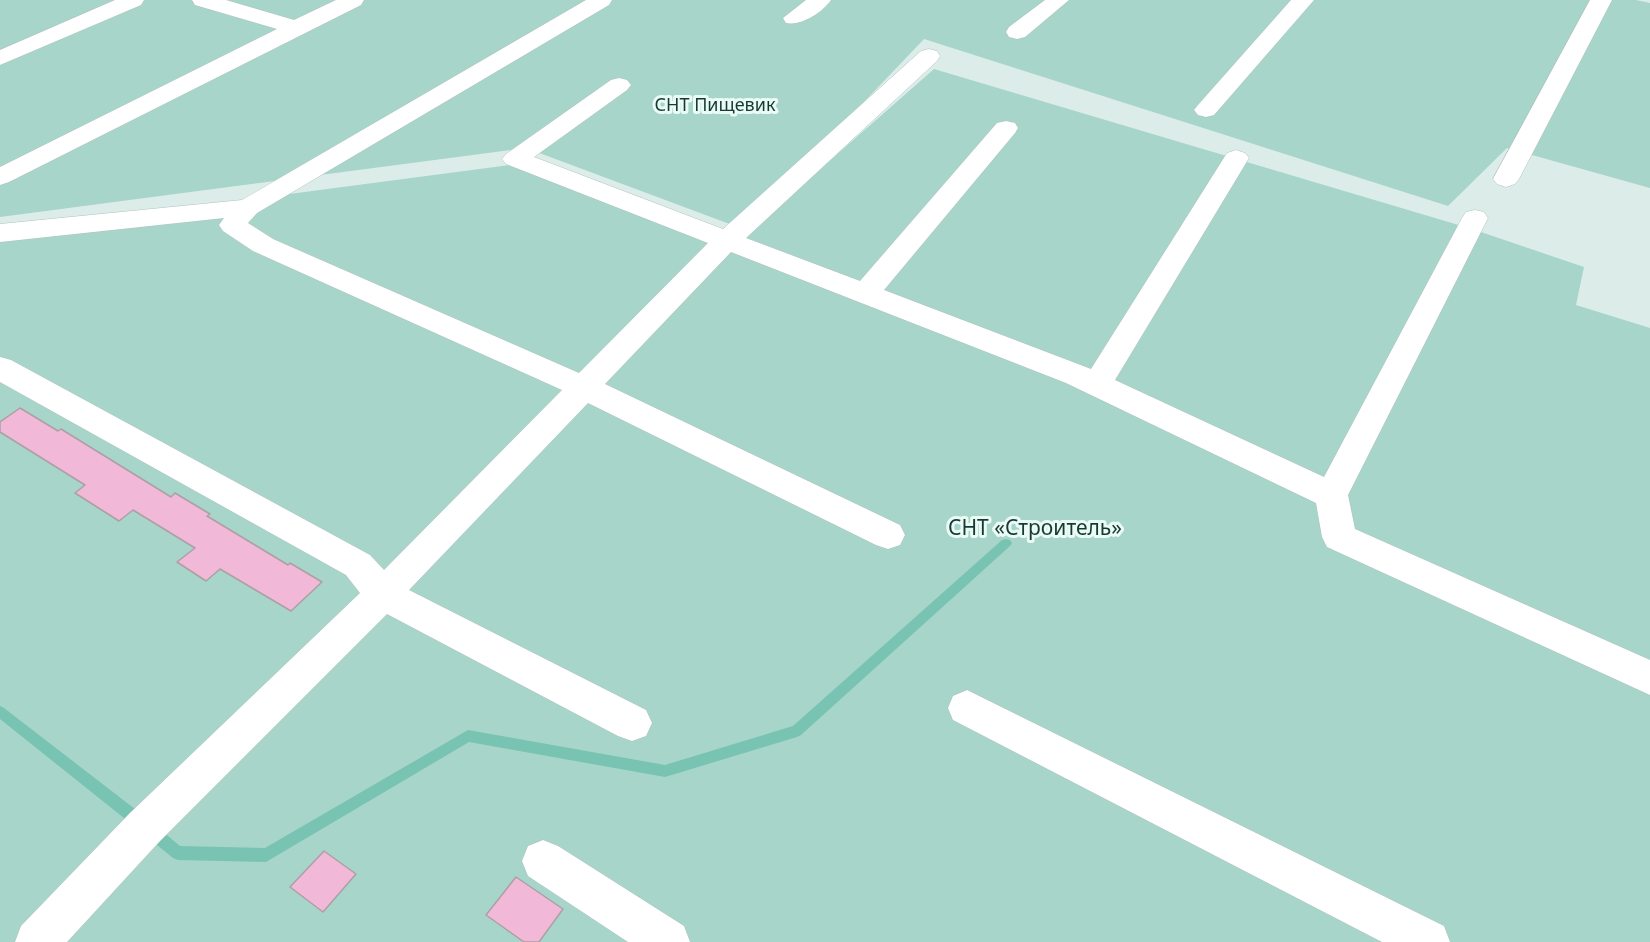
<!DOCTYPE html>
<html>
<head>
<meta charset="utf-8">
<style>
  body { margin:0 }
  canvas { display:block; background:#dcece8 }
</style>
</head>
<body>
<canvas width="1650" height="942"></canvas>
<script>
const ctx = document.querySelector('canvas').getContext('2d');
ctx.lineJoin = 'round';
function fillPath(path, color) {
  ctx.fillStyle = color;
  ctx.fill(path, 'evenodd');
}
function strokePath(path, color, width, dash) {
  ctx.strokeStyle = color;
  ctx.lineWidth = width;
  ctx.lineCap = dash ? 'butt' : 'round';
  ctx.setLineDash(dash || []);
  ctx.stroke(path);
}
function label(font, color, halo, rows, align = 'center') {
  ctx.font = font + ' "Noto Sans",sans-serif';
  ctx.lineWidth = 6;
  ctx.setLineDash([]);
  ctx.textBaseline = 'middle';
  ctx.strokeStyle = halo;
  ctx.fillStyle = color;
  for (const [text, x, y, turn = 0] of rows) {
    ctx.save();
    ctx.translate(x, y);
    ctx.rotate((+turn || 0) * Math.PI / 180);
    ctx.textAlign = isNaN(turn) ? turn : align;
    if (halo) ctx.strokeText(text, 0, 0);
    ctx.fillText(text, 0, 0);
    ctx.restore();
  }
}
fillPath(new Path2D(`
  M 0,0 L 1636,0 L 1650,3 L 1650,188 L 1507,148 L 1448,206 L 924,39 L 743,229 L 526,148 L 0,217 Z
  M 934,69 L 1472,229 L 1584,267 L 1576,305 L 1650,328 L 1650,942 L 0,942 L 0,232 L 510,165 L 735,244 Z`), '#a7d5ca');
fillPath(new Path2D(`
  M 1006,539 L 1010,540 L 1012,543 L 1010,546 L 801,735 L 797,737 L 665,777 L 469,742 L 266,862 L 178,860 L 173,858 L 146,836 L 144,831 L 146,826 L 151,824 L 156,826 L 180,846 L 265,848 L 468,730 L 665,765 L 793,726 L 1002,540 Z
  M 0,706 L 4,708 L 144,816 L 146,821 L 144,826 L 139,827 L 134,826 L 0,719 Z`), '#79c3b2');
const building = new Path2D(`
  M 20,408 L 58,431 L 61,429 L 171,497 L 175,493 L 210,514 L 207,516 L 288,565 L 290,563 L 322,582 L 291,611 L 220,569 L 206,581 L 177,562 L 195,548 L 133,510 L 119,521 L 75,493 L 85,485 L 0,432 L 0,422 Z
  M 324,851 L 356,874 L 323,912 L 290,887 Z
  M 516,877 L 563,909 L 539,942 L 524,942 L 486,915 Z`);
fillPath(building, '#f2b8d7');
strokePath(building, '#ad9fa6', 1.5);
const minor = new Path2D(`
  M 115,0 L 144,0 L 141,5 L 0,65 L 0,50 Z
  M 192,0 L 226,0 L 294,20 L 336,0 L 364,0 L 361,5 L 9,182 L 0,185 L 0,167 L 277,29 L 195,5 Z
  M 586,0 L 612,0 L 609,5 L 257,213 L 248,223 L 273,239 L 579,373 L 708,243 L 506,164 L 502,159 L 506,154 L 611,80 L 619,78 L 627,80 L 631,85 L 627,90 L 534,157 L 723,229 L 921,51 L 929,49 L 937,51 L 940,56 L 937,61 L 746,238 L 860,281 L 997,123 L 1006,121 L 1015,123 L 1018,128 L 1015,133 L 884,290 L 1091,369 L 1227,153 L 1236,150 L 1245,153 L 1249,158 L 1115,380 L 1324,477 L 1462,218 L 1466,212 L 1475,210 L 1484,212 L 1488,218 L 1348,495 L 1355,529 L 1650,660 L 1650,695 L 1327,547 L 1322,537 L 1316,503 L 1066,383 L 731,252 L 605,384 L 900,525 L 905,535 L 900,545 L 888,549 L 876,545 L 588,403 L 409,590 L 646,710 L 652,723 L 646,736 L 632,741 L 618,736 L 387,614 L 160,841 L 67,942 L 15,942 L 21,926 L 130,813 L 360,593 L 346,575 L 0,382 L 0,357 L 11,360 L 370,555 L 384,570 L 562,390 L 253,251 L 223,231 L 219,225 L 224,218 L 0,242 L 0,224 L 242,200 Z
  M 806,0 L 831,0 C 822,13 801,26 786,23 L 783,18 Z
  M 1045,0 L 1069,0 L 1025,37 L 1017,39 L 1009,37 L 1006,32 L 1009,27 Z
  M 1291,0 L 1314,0 L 1214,115 L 1206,117 L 1198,115 L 1194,110 L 1198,105 Z
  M 1590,0 L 1612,0 L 1519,179 L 1515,184 L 1506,187 L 1497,184 L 1493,179 Z
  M 967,690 L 1444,926 L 1450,942 L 1382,942 L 953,720 L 948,708 L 953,696 Z
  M 543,840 L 558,846 L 684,926 L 690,942 L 628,942 L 528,876 L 522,861 L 528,846 Z`);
strokePath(minor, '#b2c2be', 1);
fillPath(minor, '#fff');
label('18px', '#163a32', '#eafaf5', [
  ["СНТ Пищевик",715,106]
]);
label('21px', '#163a32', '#eafaf5', [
  ["СНТ «Строитель»",1035,529]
]);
</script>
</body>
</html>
